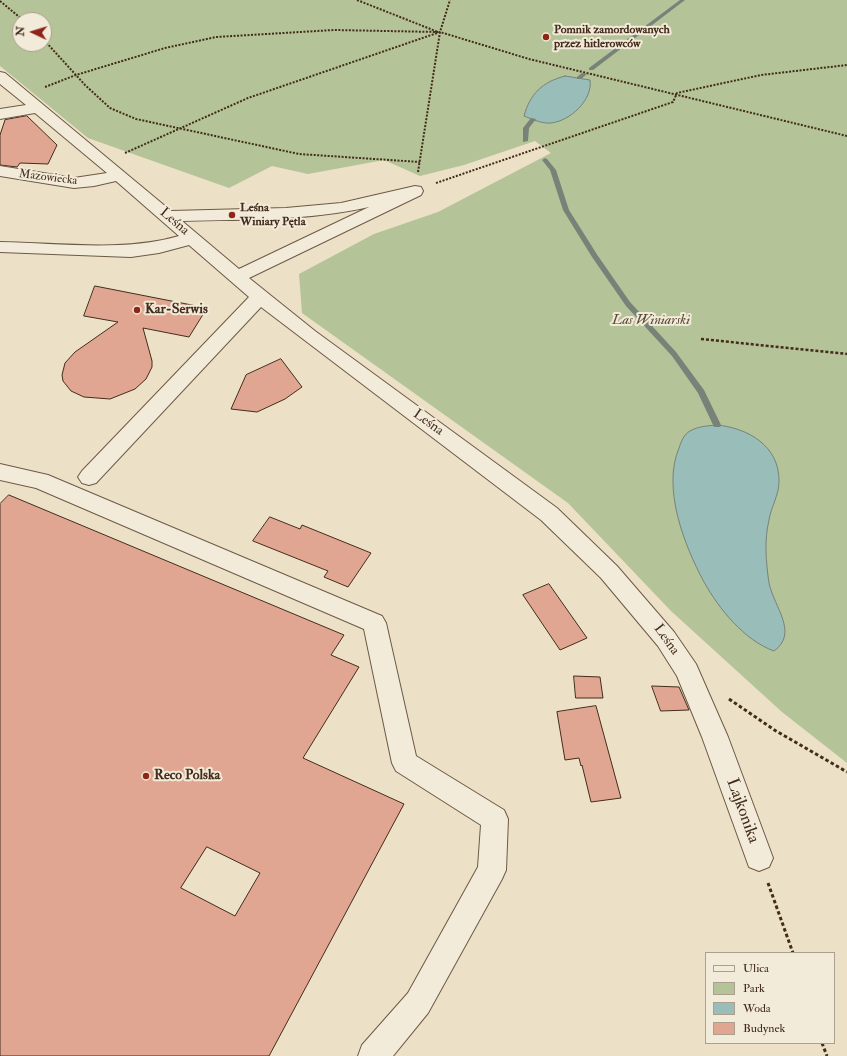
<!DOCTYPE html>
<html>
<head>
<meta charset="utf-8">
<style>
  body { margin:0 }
  #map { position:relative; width:847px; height:1056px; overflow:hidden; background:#ece0c6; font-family:"IM FELL Double Pica",serif }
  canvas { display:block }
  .legend { position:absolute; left:705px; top:952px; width:130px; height:92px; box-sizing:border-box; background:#f3ebda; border:1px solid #ad9f8e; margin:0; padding:5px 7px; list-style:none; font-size:12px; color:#432c1b }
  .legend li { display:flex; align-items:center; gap:8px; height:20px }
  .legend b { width:20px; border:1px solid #ad9f8e }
  .north { position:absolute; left:12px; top:12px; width:40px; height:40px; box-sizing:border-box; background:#f3ebda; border:1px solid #ad9f8e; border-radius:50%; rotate:274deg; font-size:11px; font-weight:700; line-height:16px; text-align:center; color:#432c1b }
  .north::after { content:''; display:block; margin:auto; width:14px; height:18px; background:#8f2418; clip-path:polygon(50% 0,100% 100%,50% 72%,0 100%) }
</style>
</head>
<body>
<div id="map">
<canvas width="847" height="1056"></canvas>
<ul class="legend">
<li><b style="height:5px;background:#f3ebda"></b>Ulica</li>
<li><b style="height:11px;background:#b4c398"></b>Park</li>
<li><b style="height:11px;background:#99bdb8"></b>Woda</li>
<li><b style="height:11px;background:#e0a692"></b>Budynek</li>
</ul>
<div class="north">N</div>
</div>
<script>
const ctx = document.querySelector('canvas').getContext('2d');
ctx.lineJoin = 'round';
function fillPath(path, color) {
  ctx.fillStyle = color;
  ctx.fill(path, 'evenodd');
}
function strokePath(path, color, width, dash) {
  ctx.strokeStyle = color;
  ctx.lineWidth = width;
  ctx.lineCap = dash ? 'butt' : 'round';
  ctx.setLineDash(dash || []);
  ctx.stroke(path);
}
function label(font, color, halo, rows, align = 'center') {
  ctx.font = font + ' "IM FELL Double Pica",serif';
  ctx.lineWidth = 4;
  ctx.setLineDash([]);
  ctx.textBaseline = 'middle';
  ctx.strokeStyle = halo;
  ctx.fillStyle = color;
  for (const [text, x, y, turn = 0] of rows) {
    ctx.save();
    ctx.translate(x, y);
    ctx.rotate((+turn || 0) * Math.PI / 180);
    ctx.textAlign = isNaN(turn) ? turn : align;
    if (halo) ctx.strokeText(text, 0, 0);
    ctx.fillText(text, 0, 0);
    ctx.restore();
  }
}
fillPath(new Path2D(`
  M 0,0 L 847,0 L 847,763 L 782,712 L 671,611 L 568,503 L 302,313 L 299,274 L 374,234 L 438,212 L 551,153 L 535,141 L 464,165 L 420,176 L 384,160 L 308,174 L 272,166 L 229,188 L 88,138 L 0,66 ZM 20,20 L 44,20 L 44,44 L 20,44 Z`), '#b4c398');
const water = new Path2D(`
  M 565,76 L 590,80 C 593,100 570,121 551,123 C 542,124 532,119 524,116 C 530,94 542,82 565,76 Z
  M 717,425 C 748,428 780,446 779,482 C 779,495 771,507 769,520 C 764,541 766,562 769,583 C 774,607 799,633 774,651 C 744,640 719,609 704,582 C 684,545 662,488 679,448 C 681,442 684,434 690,431 C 699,426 707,426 717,425 Z`);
fillPath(water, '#99bdb8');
strokePath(water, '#778379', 1);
fillPath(new Path2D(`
  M 680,0 L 685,0 L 593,70 L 589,70 L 589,68 Z
  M 582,73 L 587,74 L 581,79 L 577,79 L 577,77 Z
  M 531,118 L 536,119 L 529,128 L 528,141 L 523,142 L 523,128 Z
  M 545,158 L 547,159 L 556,170 L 569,210 L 598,256 L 630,302 L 676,352 L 704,390 L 721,425 L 720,427 L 714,427 L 698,393 L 672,356 L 626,306 L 592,257 L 563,210 L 550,170 L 542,160 Z`), '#778379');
const building = new Path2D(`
  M 27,116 L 57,145 L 48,164 L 20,163 L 17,167 L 0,165 L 0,135 L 5,120 Z
  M 95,286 L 207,308 L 189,337 L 143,328 L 152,361 L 152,367 L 146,379 L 135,389 L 110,399 L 84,397 L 71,391 L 63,381 L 62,375 L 65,363 L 75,352 L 118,322 L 84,316 Z
  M 281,359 L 302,387 L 285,399 L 257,412 L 231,409 L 246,375 Z
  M 9,495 L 344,635 L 331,655 L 359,667 L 303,758 L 404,804 L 269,1056 L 0,1056 L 0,504 ZM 207,847 L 260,873 L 235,916 L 181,888 Z
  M 270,517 L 300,529 L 302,525 L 371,553 L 348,587 L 324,577 L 328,571 L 253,541 Z
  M 549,584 L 587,638 L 560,650 L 523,595 Z
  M 574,676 L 600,677 L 603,698 L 576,698 Z
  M 652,686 L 679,687 L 689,710 L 661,711 Z
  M 596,706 L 621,798 L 591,802 L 582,765 L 581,766 L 579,758 L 565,760 L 557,712 Z`);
fillPath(building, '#e0a692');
strokePath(building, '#432c1b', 1);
const minor = new Path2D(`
  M 0,72 L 5,73 L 171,211 L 286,208 L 341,203 L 415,186 L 421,187 L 423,191 L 421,195 L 249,278 L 315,331 L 557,508 L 617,566 L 674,632 L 696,664 L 728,737 L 773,858 L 769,867 L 759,871 L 749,867 L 702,737 L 677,676 L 658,646 L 601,578 L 541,520 L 261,307 L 96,483 L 89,485 L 82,483 L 78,477 L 82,471 L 249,297 L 189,245 L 159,253 L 131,257 L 0,252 L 0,242 C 57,243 125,252 179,236 L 116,181 L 94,186 L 74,188 L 0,176 L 0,166 L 74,178 L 107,173 L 35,113 L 0,119 L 0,109 L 26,105 L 0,84 ZM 369,207 L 239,269 L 182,221 C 245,219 308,221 369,207 Z
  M 0,464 L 48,475 L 382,616 L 386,623 L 416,756 L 504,810 L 508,819 L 506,870 L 502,879 L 428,1013 L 393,1056 L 358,1056 L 362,1045 L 408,993 L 478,867 L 481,825 L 396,771 L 392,763 L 364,629 L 36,488 L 0,480 Z`);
strokePath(minor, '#6d5946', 2);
strokePath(new Path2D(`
  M 357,0 L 438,32
  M 0,1 L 23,20
  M 44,40 L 85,85 L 110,108 L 136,119 L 299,154 L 420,162
  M 45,87 L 76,75 L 165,48 L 216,37 L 334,30 L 438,32
  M 125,153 L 248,98 L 440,32 L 529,59 L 847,136
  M 418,172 L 440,32 L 450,0
  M 436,183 L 673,102 L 677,93 L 761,75 L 847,65`), '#432c1b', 2, [2, 1.5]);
strokePath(new Path2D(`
  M 701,339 L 847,354`), '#432c1b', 2.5, [3, 2]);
strokePath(new Path2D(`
  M 729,699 L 776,731 L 847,772
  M 768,883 L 793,953
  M 822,1043 L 827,1056`), '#432c1b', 3, [3.5, 2.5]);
fillPath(minor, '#f3ebda');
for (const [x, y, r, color] of [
  [546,37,4,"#8f2418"],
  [232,215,4,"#8f2418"],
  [137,310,4,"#8f2418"],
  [146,776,4,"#8f2418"]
]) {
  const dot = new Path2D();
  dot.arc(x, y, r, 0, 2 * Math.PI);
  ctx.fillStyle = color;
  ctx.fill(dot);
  strokePath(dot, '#f3ebda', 1.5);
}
label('bold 12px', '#432c1b', '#f3ebda', [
  ["Pomnik zamordowanych",554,30],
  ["przez hitlerowców",554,44],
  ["Leśna",240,208],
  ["Winiary Pętla",240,222]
], 'left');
label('12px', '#432c1b', '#f3ebda', [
  ["Mazowiecka",48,178,7]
]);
label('14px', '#432c1b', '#f3ebda', [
  ["Leśna",174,222,41],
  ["Leśna",428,423,36],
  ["Leśna",666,640,54]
]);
label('bold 14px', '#432c1b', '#f3ebda', [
  ["Kar-Serwis",145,310],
  ["Reco Polska",154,776]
], 'left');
label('italic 14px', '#5a4a34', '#f3ebda', [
  ["Las Winiarski",651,321]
]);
label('17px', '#432c1b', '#f3ebda', [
  ["Lajkonika",742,811,70]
]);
</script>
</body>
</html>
